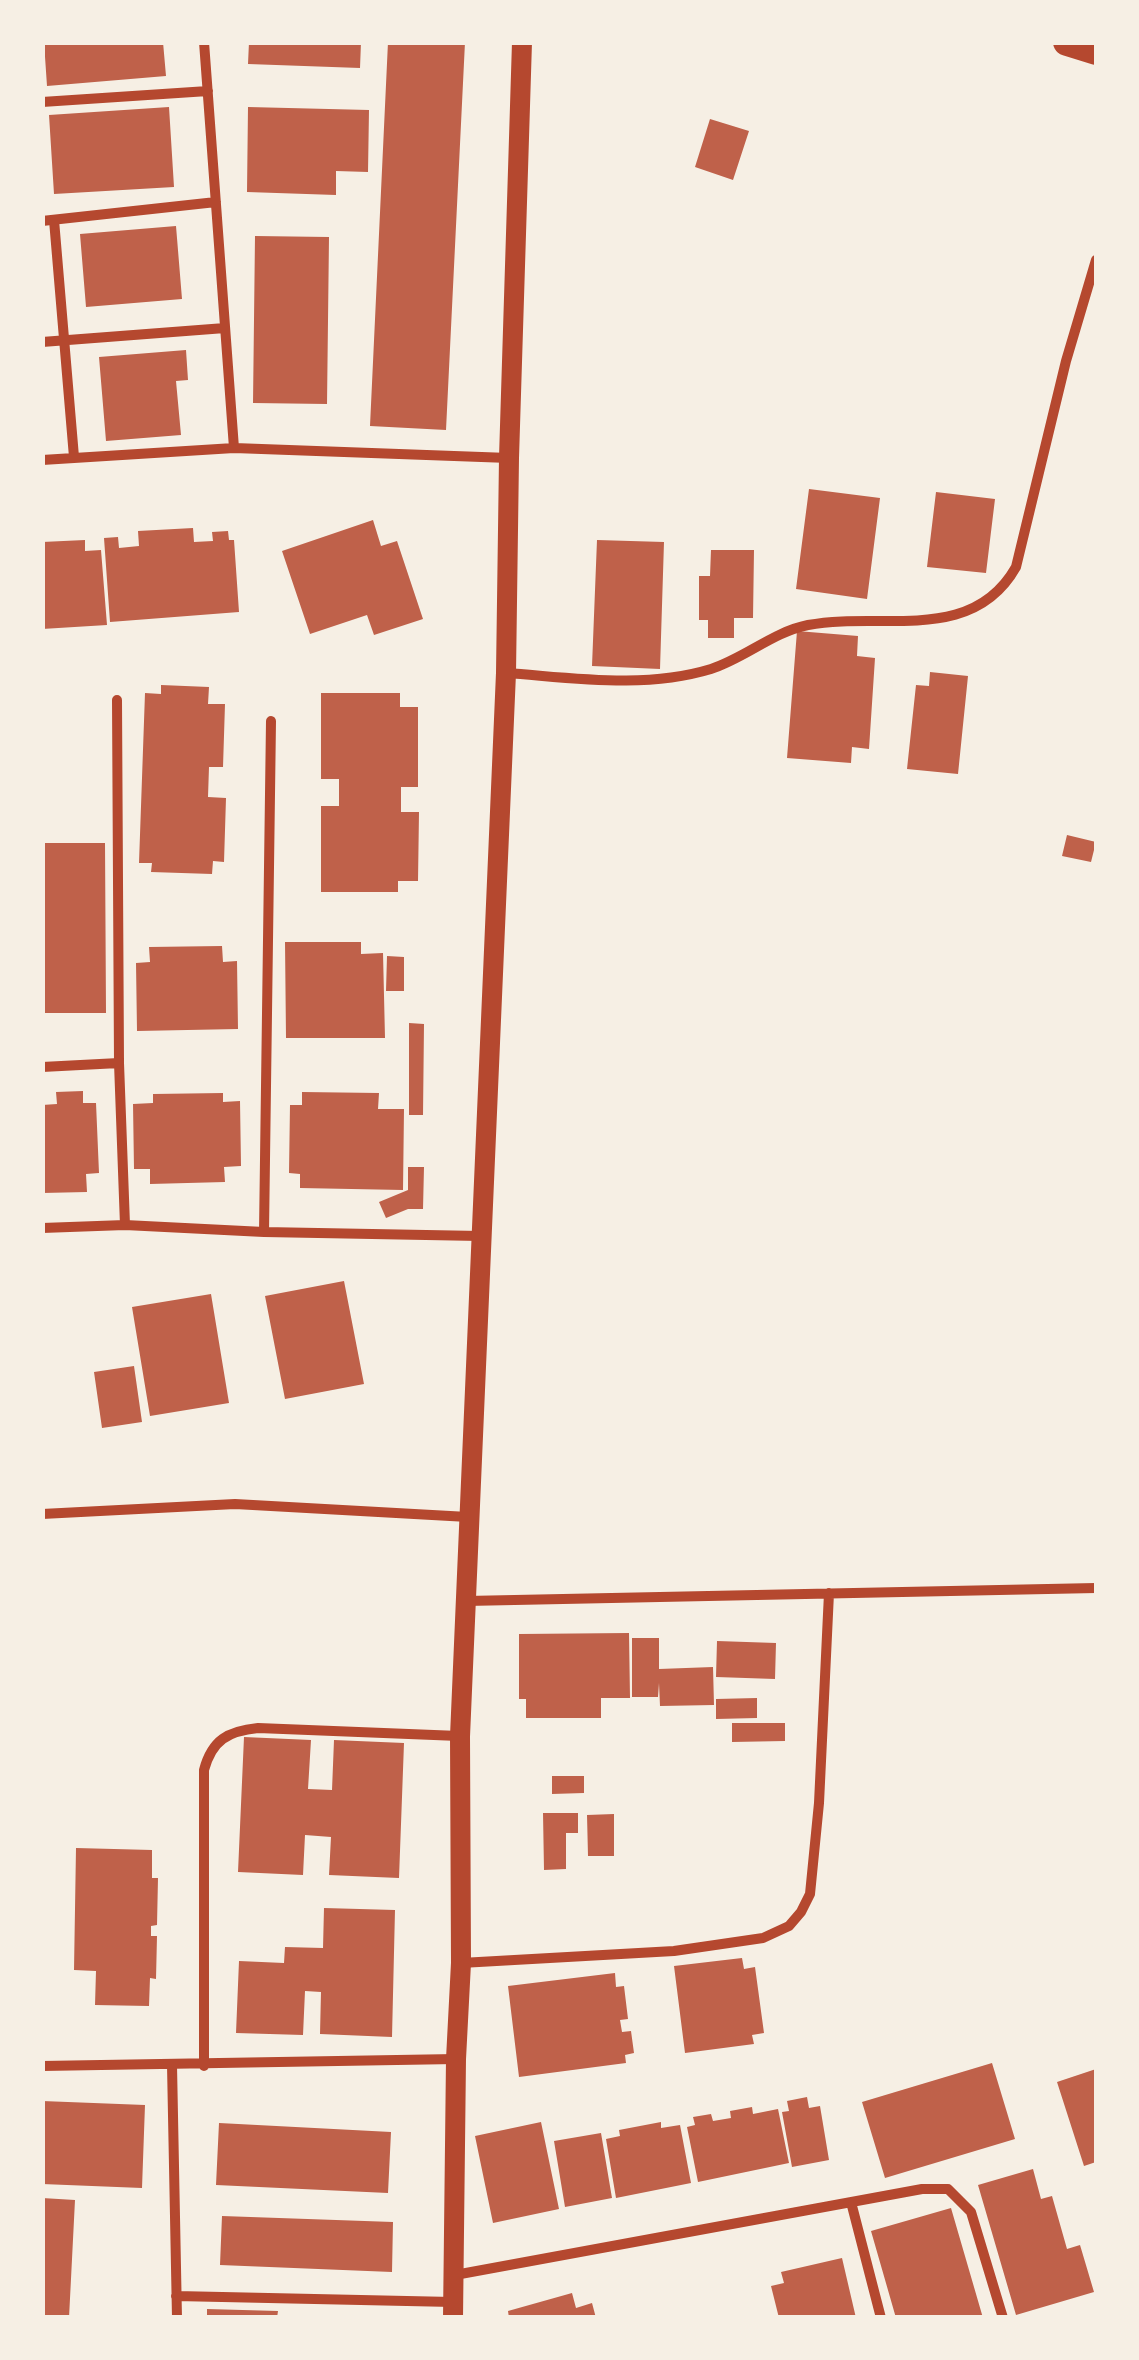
<!DOCTYPE html>
<html>
<head>
<meta charset="utf-8">
<style>
  body { margin:0 }
  #map { position:relative; width:1139px; height:2360px; overflow:hidden; background:#f6efe4; font-family:"PT Sans",sans-serif }
  canvas { display:block }
  .frame { position:absolute; inset:0; border:45px solid #f6efe4; pointer-events:none }
</style>
</head>
<body>
<div id="map">
<canvas width="1139" height="2360"></canvas>
<div class="frame"></div>
</div>
<script>
const ctx = document.querySelector('canvas').getContext('2d');
ctx.lineJoin = 'round';
function fillPath(path, color) {
  ctx.fillStyle = color;
  ctx.fill(path, 'evenodd');
}
function strokePath(path, color, width, dash) {
  ctx.strokeStyle = color;
  ctx.lineWidth = width;
  ctx.lineCap = dash ? 'butt' : 'round';
  ctx.setLineDash(dash || []);
  ctx.stroke(path);
}
fillPath(new Path2D(`
  M 44,42 L 163,42 L 166,76 L 47,86 Z
  M 249,42 L 361,42 L 360,68 L 248,64 Z
  M 388,42 L 465,42 L 446,430 L 370,426 Z
  M 169,107 L 174,187 L 54,194 L 49,115 Z
  M 248,107 L 369,110 L 368,172 L 336,171 L 336,195 L 247,192 Z
  M 710,119 L 749,131 L 733,180 L 695,167 Z
  M 176,226 L 182,299 L 86,307 L 80,234 Z
  M 255,236 L 329,237 L 327,404 L 253,403 Z
  M 186,350 L 188,380 L 176,381 L 181,435 L 106,441 L 99,357 Z
  M 809,489 L 880,498 L 867,599 L 796,589 Z
  M 936,492 L 995,499 L 986,573 L 927,567 Z
  M 373,520 L 381,546 L 397,541 L 423,619 L 374,635 L 367,615 L 310,634 L 282,551 Z
  M 193,528 L 194,542 L 213,541 L 212,532 L 228,531 L 229,540 L 234,540 L 239,612 L 110,622 L 104,538 L 118,537 L 119,548 L 139,546 L 138,531 Z
  M 85,540 L 85,551 L 101,550 L 107,625 L 42,629 L 42,542 Z
  M 597,540 L 664,542 L 660,669 L 592,666 Z
  M 711,550 L 754,550 L 753,618 L 734,618 L 734,638 L 708,638 L 708,620 L 699,620 L 699,576 L 710,576 Z
  M 797,631 L 858,636 L 857,656 L 875,658 L 869,749 L 852,747 L 851,763 L 787,758 Z
  M 930,672 L 968,676 L 958,774 L 907,769 L 916,685 L 929,686 Z
  M 161,685 L 209,687 L 208,704 L 225,704 L 223,767 L 209,767 L 208,797 L 226,798 L 224,862 L 213,861 L 212,874 L 151,872 L 152,863 L 139,863 L 145,693 L 161,694 Z
  M 321,693 L 400,693 L 400,707 L 418,707 L 418,787 L 401,787 L 401,812 L 419,812 L 418,881 L 398,881 L 398,892 L 321,892 L 321,806 L 339,806 L 339,779 L 321,779 Z
  M 1067,835 L 1096,842 L 1091,862 L 1062,856 Z
  M 42,843 L 105,843 L 106,1013 L 42,1013 Z
  M 285,942 L 361,942 L 361,954 L 383,953 L 385,1038 L 286,1038 Z
  M 222,946 L 223,962 L 237,961 L 238,1029 L 137,1031 L 136,963 L 150,962 L 149,947 Z
  M 387,956 L 404,957 L 404,991 L 386,991 Z
  M 409,1023 L 424,1024 L 423,1115 L 409,1115 Z
  M 83,1091 L 83,1103 L 96,1103 L 99,1173 L 86,1174 L 87,1192 L 42,1193 L 42,1105 L 57,1104 L 56,1092 Z
  M 302,1092 L 379,1093 L 378,1109 L 404,1109 L 403,1190 L 300,1188 L 300,1174 L 289,1173 L 290,1105 L 302,1105 Z
  M 223,1093 L 223,1102 L 240,1101 L 241,1166 L 224,1167 L 225,1182 L 150,1184 L 150,1169 L 134,1169 L 133,1104 L 153,1103 L 153,1094 Z
  M 408,1167 L 424,1167 L 423,1209 L 408,1209 L 386,1218 L 379,1202 L 408,1190 Z
  M 344,1281 L 364,1384 L 285,1399 L 265,1296 Z
  M 211,1294 L 229,1403 L 150,1416 L 132,1307 Z
  M 134,1366 L 142,1422 L 102,1428 L 94,1372 Z
  M 629,1633 L 630,1698 L 601,1698 L 601,1718 L 526,1718 L 526,1699 L 519,1699 L 519,1634 Z
  M 632,1638 L 659,1638 L 659,1669 L 713,1667 L 714,1705 L 660,1706 L 659,1683 L 658,1697 L 632,1697 Z
  M 717,1641 L 776,1643 L 775,1679 L 716,1677 Z
  M 757,1698 L 757,1718 L 716,1719 L 716,1699 Z
  M 732,1723 L 785,1723 L 785,1741 L 732,1742 Z
  M 244,1737 L 311,1740 L 308,1789 L 332,1790 L 334,1740 L 404,1743 L 399,1878 L 329,1875 L 331,1837 L 305,1835 L 303,1875 L 238,1872 Z
  M 552,1776 L 584,1776 L 584,1793 L 552,1794 Z
  M 543,1813 L 578,1813 L 578,1833 L 566,1833 L 566,1869 L 544,1870 Z
  M 614,1814 L 614,1856 L 588,1856 L 587,1815 Z
  M 76,1848 L 152,1850 L 152,1878 L 158,1878 L 157,1925 L 151,1926 L 151,1936 L 157,1936 L 156,1979 L 150,1978 L 149,2006 L 95,2005 L 96,1971 L 74,1970 Z
  M 324,1908 L 395,1910 L 392,2037 L 320,2034 L 321,1992 L 305,1991 L 303,2035 L 236,2033 L 239,1961 L 284,1963 L 285,1947 L 323,1948 Z
  M 742,1958 L 744,1969 L 755,1967 L 764,2033 L 752,2035 L 754,2044 L 685,2053 L 674,1966 Z
  M 615,1973 L 616,1987 L 624,1986 L 628,2019 L 620,2020 L 622,2032 L 631,2031 L 634,2053 L 625,2055 L 626,2063 L 519,2077 L 508,1986 Z
  M 992,2063 L 1015,2139 L 885,2178 L 862,2102 Z
  M 1096,2069 L 1096,2162 L 1084,2166 L 1057,2082 Z
  M 807,2097 L 809,2108 L 820,2106 L 829,2160 L 792,2167 L 782,2112 L 789,2111 L 787,2101 Z
  M 42,2101 L 145,2105 L 142,2188 L 42,2184 Z
  M 752,2107 L 753,2114 L 778,2109 L 789,2163 L 698,2182 L 687,2127 L 695,2125 L 693,2117 L 711,2114 L 713,2121 L 731,2118 L 730,2111 Z
  M 541,2122 L 559,2209 L 493,2223 L 475,2136 Z
  M 661,2122 L 661,2128 L 680,2125 L 691,2183 L 616,2198 L 606,2139 L 620,2136 L 619,2130 Z
  M 219,2123 L 391,2132 L 388,2193 L 216,2185 Z
  M 601,2133 L 612,2198 L 565,2207 L 554,2141 Z
  M 1033,2169 L 1041,2199 L 1052,2196 L 1067,2249 L 1080,2245 L 1094,2292 L 1016,2315 L 978,2185 Z
  M 42,2198 L 75,2200 L 69,2318 L 42,2318 Z
  M 951,2208 L 983,2318 L 896,2318 L 871,2231 Z
  M 222,2216 L 393,2222 L 392,2272 L 220,2265 Z
  M 842,2258 L 856,2318 L 779,2318 L 771,2286 L 784,2283 L 781,2272 Z
  M 572,2293 L 576,2308 L 592,2303 L 596,2318 L 509,2318 L 508,2311 Z
  M 207,2309 L 278,2311 L 277,2318 L 207,2318 Z`), '#bf614a');
strokePath(new Path2D(`
  M 204,42 L 234,448
  M 42,102 L 208,91
  M 54,220 L 74,457
  M 42,221 L 216,202
  M 42,342 L 225,328
  M 42,460 L 234,448 L 509,458
  M 507,673 C 575,678 645,689 711,669 C 745,658 773,632 808,625 C 881,611 972,645 1016,567 L 1066,361 L 1096,260
  M 117,700 L 119,1063 L 125,1225
  M 42,1067 L 119,1063
  M 42,1228 L 125,1225 L 264,1232 L 480,1236
  M 264,1232 L 271,721
  M 42,1514 L 235,1504 L 468,1517
  M 466,1601 L 1096,1588
  M 461,1963 L 674,1951 L 763,1938 L 789,1926 L 801,1912 L 810,1894 L 819,1803 L 829,1593
  M 172,2065 L 177,2318
  M 42,2066 L 456,2059
  M 204,2066 L 204,1770 C 212,1740 228,1731 258,1728 L 459,1736
  M 851,2202 L 881,2318
  M 455,2275 L 922,2189 L 948,2189 L 971,2212 L 1003,2318
  M 176,2296 L 453,2302`), '#b5482f', 10);
strokePath(new Path2D(`
  M 453,2318 L 456,2059 L 461,1963 L 460,1736 L 506,673 L 509,458 L 522,42`), '#b5482f', 20);
strokePath(new Path2D(`
  M 1067,42 L 1096,51`), '#b5482f', 28);
</script>
</body>
</html>
